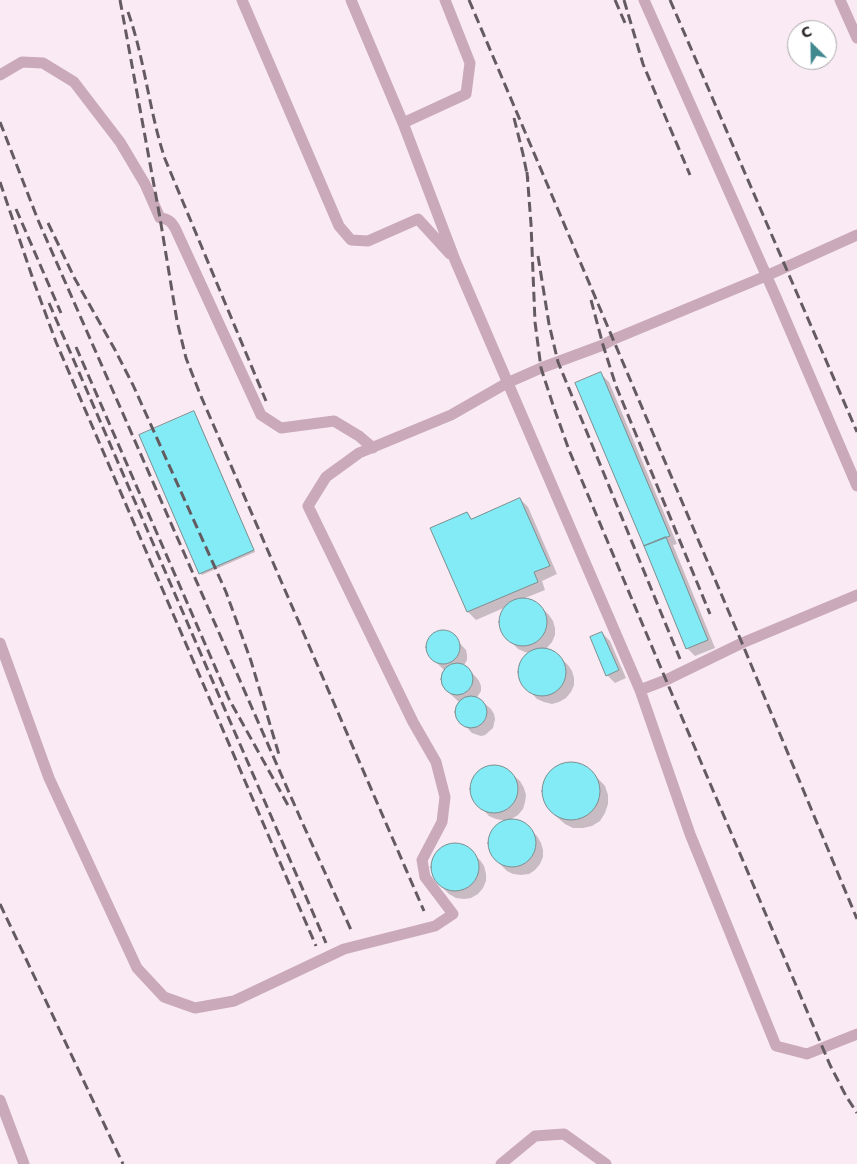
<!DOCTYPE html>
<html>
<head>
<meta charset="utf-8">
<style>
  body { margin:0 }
  #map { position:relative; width:857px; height:1164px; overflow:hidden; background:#faeaf3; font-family:"DejaVu Sans",sans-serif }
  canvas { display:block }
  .north { position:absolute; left:787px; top:20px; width:50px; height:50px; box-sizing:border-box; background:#fff; border:1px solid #aba9aa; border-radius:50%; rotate:337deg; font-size:14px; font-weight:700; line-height:20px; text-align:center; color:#2e282b }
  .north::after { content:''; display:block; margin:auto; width:18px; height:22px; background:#41888f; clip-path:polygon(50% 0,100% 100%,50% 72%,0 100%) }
</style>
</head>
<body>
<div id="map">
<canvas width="857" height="1164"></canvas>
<div class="north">С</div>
</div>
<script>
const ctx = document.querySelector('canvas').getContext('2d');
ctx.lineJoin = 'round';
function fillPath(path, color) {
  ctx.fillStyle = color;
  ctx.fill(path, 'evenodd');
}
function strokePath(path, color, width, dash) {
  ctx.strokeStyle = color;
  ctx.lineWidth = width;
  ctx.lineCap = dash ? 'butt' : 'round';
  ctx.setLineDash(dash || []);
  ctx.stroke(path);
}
fillPath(new Path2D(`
  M 601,374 L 609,382 L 677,544 L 673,545 L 715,648 L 695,656 L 687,648 Z
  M 194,413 L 196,415 L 255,552 L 202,575 L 200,573 Z
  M 520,499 L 528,507 L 557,574 L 542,581 L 545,590 L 525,598 L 534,601 L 540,606 L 549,615 L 553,621 L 555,628 L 555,635 L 552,642 L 546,649 L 553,651 L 568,665 L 572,671 L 574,678 L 574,685 L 571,692 L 566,698 L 559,702 L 552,704 L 544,702 L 537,699 L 523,684 L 520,677 L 519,670 L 521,662 L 525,656 L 529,653 L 525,652 L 518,649 L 504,634 L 501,627 L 500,620 L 502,612 L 506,607 L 476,620 L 468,612 L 432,529 L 467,514 L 473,520 Z
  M 439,632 L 445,632 L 450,634 L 454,637 L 466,650 L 467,655 L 467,660 L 464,665 L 476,677 L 479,681 L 481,686 L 481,691 L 477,697 L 491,709 L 494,714 L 495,719 L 493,728 L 485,735 L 481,736 L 472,733 L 457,717 L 456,707 L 459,702 L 445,689 L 442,684 L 442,675 L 444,670 L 431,657 L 428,648 L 428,643 L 431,638 Z
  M 602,633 L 610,641 L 626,678 L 615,683 L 607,675 Z
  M 573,763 L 582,765 L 590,770 L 605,786 L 608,795 L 608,804 L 605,813 L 600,821 L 592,826 L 583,828 L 573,828 L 565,824 L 558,818 L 549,809 L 545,801 L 543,792 L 544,783 L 548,774 L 555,768 L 564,764 Z
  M 490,766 L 498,766 L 505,768 L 520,781 L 524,788 L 526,795 L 525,802 L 523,809 L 518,815 L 508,821 L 515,821 L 522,823 L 537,836 L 541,843 L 543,850 L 543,857 L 540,864 L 535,870 L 529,874 L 521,875 L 513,874 L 507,871 L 492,856 L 489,849 L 489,841 L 491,834 L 495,828 L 501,823 L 507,821 L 496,819 L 489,816 L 475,801 L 472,794 L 471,786 L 473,779 L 477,773 L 483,768 Z
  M 451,845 L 458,845 L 465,847 L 480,860 L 484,866 L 486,874 L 486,881 L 483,888 L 478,894 L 471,898 L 464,899 L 456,898 L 449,894 L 435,880 L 432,873 L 432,865 L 434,858 L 438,852 L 444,847 Z`), '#0003');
const building = new Path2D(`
  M 601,372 L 670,536 L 644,546 L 575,383 Z
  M 194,411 L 254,550 L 199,574 L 139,435 Z
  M 520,498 L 550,566 L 534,572 L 538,582 L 467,612 L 430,528 L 467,512 L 471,519 Z
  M 666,537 L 708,640 L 686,649 L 644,546 Z
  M499 622a24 24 0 1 1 48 0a24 24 0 1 1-48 0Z
  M426 647a17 17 0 1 1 34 0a17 17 0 1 1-34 0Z
  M 602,632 L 619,670 L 606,676 L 590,637 Z
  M518 672a24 24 0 1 1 48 0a24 24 0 1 1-48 0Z
  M441 679a16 16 0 1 1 32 0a16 16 0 1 1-32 0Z
  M455 712a16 16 0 1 1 32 0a16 16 0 1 1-32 0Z
  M542 791a29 29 0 1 1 58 0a29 29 0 1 1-58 0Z
  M470 789a24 24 0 1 1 48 0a24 24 0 1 1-48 0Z
  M488 843a24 24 0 1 1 48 0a24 24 0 1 1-48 0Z
  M431 867a24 24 0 1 1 48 0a24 24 0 1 1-48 0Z`);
fillPath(building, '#82ebf5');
strokePath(building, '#7c8e90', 1);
strokePath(new Path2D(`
  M 242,0 L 339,226 L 351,240 L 368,241 L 418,219 L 450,254
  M 351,0 L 403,123 L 455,260 L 640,690 L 690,834 L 776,1046 L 807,1054 L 857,1034
  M 644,0 L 775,295 L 857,486
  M 840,0 L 857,38
  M 0,75 L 22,62 L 43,63 L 74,82 L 120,142 L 145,184 L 160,218 C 168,219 171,221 175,228 L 261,415 L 281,428 L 334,421 L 359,436 L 373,448
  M 403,123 L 466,94 L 470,63 L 445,0
  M 0,643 L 49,778 L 137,968 L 164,997 L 195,1008 L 234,1001 L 344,949 L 435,926 L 453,914 L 425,877 L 422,860 L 442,822 L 445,797 L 436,762 L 413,722 L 308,506 L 326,477 L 359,453 L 451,415 L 507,383 L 541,368 L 603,345 L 614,339 L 766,276 L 857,235
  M 640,690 L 666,680 L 742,643 L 857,595
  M 0,1100 L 24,1164
  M 501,1164 L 535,1136 L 564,1134 L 606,1164`), '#caa9bb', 11);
strokePath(new Path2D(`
  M 120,0 L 160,218 L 177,321 L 186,358 L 200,394 L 424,911
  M 469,0 L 742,643 L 857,919
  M 615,0 L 625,23
  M 624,0 L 643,64 L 690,175
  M 670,0 L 857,432
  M 128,12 C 145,60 149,111 165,159 L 266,401
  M 514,118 L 523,154 L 528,179
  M 0,122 L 38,220 L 302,822 L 352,932
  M 527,172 L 531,224 L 535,322 L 541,368 L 554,408 L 569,450 L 666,680 L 830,1065 L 846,1096 L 857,1113
  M 0,182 L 35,285 L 56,342 L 316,946
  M 16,209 L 61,313
  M 48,223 L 75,279 L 114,348 L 133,385 L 226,592 L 251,661 L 280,758
  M 538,256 L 549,324 L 558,362 L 680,659
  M 591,300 L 603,345 L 616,386 L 710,614
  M 49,303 L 326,943
  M 76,347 L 229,699 L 289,807
  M 0,904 L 123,1164`), '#645b60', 3, [10, 5]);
</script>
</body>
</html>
